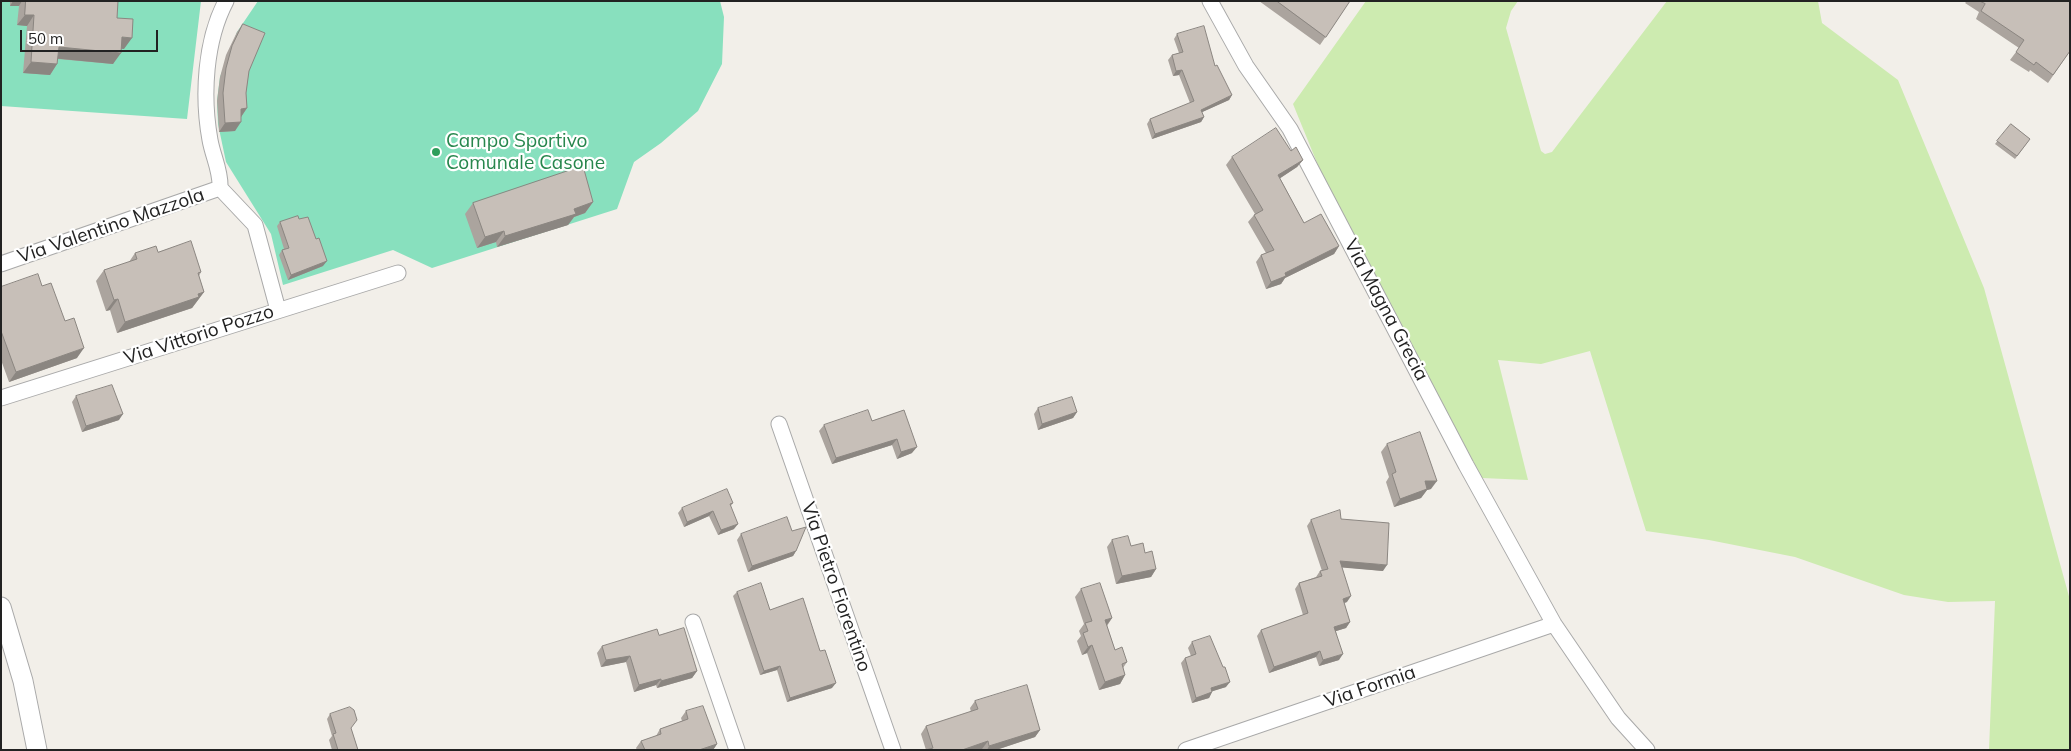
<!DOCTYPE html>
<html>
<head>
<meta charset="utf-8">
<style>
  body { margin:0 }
  #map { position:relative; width:2071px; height:751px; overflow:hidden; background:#f2efe9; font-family:Mulish,sans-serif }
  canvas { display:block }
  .frame { position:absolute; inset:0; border:2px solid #222; pointer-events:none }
  .scale { position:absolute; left:20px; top:30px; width:138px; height:22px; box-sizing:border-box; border:2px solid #222; border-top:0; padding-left:6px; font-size:15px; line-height:18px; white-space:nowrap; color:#222; -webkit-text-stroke:4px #fff; paint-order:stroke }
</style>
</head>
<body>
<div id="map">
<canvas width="2071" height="751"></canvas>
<div class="frame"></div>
<div class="scale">50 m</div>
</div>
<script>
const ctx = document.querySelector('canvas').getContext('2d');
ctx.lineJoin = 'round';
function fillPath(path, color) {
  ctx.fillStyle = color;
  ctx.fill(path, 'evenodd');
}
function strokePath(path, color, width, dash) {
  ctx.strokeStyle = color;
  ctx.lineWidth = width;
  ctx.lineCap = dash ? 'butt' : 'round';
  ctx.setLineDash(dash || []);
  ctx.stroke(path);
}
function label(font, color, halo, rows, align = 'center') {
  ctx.font = font + ' Mulish,sans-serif';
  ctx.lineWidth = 4.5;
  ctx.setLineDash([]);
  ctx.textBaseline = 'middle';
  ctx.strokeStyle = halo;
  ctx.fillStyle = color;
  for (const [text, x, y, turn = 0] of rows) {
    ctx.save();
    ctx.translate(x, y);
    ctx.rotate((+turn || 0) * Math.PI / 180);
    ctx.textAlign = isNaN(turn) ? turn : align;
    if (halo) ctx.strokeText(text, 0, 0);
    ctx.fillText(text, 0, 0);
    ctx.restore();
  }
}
fillPath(new Path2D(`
  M 1366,1 L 1518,1 L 1511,11 L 1506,28 L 1541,151 L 1545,154 L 1552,152 L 1667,1 L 1818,1 L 1822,23 L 1898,80 L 1984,288 L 2070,600 L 2070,750 L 1989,750 L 1995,601 L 1948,602 L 1904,595 L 1795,557 L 1709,540 L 1646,531 L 1590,351 L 1541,364 L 1498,360 L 1528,480 L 1482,478 L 1322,175 L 1293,104 Z`), '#cdebb0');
fillPath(new Path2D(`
  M 1,1 L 201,1 L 187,119 L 1,106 Z
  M 258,1 L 720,1 L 724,17 L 722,64 L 698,111 L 661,143 L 634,162 L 617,209 L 432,268 L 393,250 L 283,285 L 271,234 L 226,162 L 218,124 L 217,101 L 220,77 L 237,32 Z`), '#88e0be');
const minor = new Path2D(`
  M 226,1 C 205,41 202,96 210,140 C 213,157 221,171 220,188 L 255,225 L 278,310
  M 1210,1 L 1246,66 L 1290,129 L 1466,465 L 1554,624 L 1618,718 L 1647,750
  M 1,264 L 220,188
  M 1,398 L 398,273
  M 779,424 L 893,750
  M 693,622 L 737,750
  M 1186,750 L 1554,624`);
const tertiary = new Path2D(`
  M 1,607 L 23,681 L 37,750`);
strokePath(minor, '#a9a9a9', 17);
strokePath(tertiary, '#a9a9a9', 21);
strokePath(minor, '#fff', 15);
strokePath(tertiary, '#fff', 19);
fillPath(new Path2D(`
  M 10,1 L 118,1 L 117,18 L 124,49 L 121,48 L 113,64 L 58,59 L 57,64 L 50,75 L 23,73 L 27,26 L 17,25 L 19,6 L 10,6 Z
  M 1259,1 L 1350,1 L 1320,45 Z
  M 1967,1 L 2070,1 L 2070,51 L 2048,83 L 2030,70 L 2029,72 L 2010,60 L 2019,48 L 1976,19 L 1979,12 L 1965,3 Z
  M 243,24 L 249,71 L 246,93 L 247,108 L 241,117 L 235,131 L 219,132 L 217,101 L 220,77 L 226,55 L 237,32 Z
  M 1177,34 L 1215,66 L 1232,95 L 1229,100 L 1202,112 L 1204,117 L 1201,122 L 1152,139 L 1147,124 L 1150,119 L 1190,103 L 1179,75 L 1173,76 L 1168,60 L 1172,55 L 1179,53 L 1174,39 Z
  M 2011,124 L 2030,139 L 2015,159 L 1995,144 Z
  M 1291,151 L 1303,160 L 1297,167 L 1280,178 L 1304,223 L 1339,246 L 1334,254 L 1285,278 L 1281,284 L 1266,289 L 1256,262 L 1261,255 L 1266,253 L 1248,222 L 1254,215 L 1255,214 L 1226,165 L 1232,157 Z
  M 593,202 L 585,213 L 574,217 L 568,225 L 497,247 L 496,242 L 477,248 L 465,214 L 473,203 Z
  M 299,219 L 323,266 L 288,280 L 279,255 L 282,250 L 284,249 L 277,226 L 280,222 Z
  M 158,252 L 201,272 L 199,276 L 204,292 L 192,308 L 117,333 L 110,310 L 106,311 L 96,281 L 104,270 L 129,262 L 135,253 Z
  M 42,286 L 77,358 L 9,382 L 1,360 L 1,287 Z
  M 76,396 L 119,420 L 82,432 L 72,402 Z
  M 1038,408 L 1077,412 L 1073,418 L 1038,430 L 1034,414 Z
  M 904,410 L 912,453 L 897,459 L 892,445 L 832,464 L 819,431 L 824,425 L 872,421 Z
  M 1387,444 L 1431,489 L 1427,490 L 1421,498 L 1394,507 L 1386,482 L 1389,477 L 1381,452 Z
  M 733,503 L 730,507 L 734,529 L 718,535 L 709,516 L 684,527 L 678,513 L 682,508 Z
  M 1341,519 L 1383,571 L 1342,567 L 1347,602 L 1344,603 L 1350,622 L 1346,628 L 1336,631 L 1339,660 L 1319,666 L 1316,657 L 1269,673 L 1257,636 L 1261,630 L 1303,615 L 1295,589 L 1299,583 L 1316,577 L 1320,571 L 1322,571 L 1307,526 L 1311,520 Z
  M 792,531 L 796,551 L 793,556 L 748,572 L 737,540 L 741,534 Z
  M 1112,540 L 1131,546 L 1156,569 L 1151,577 L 1116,584 L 1107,547 Z
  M 1081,589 L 1112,618 L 1107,626 L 1115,650 L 1127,662 L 1123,668 L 1125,675 L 1120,684 L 1099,690 L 1087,653 L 1082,655 L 1077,641 L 1081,636 L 1079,631 L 1084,624 L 1075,597 Z
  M 737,592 L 770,610 L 832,688 L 787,702 L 777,670 L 760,675 L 733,596 Z
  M 659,635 L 697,671 L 692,678 L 657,688 L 656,685 L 634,692 L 626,662 L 601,667 L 597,653 L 602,646 Z
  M 1192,642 L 1226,687 L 1212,691 L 1212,692 L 1209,698 L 1192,703 L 1181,663 L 1185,658 L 1191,656 L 1188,648 Z
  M 975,701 L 1040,730 L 1035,737 L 996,750 L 983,750 L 982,749 L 979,750 L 926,750 L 921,734 L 926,726 L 971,712 L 970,708 Z
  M 686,711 L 717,744 L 713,750 L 637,750 L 636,748 L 641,741 L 656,736 L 660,729 L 682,721 L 681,718 Z
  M 330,714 L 351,728 L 358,750 L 332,750 L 329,740 L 332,736 L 327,719 Z`), '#aba49e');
fillPath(new Path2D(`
  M 13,1 L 22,1 L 19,6 L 10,6 Z
  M 25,15 L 34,15 L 27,26 L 17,25 Z
  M 122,37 L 132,38 L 124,49 L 114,48 Z
  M 59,47 L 121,53 L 113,64 L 51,58 Z
  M 31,62 L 57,64 L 50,75 L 23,73 Z
  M 1182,70 L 1179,75 L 1173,76 L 1176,71 Z
  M 1232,95 L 1229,100 L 1198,114 L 1201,110 Z
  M 247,108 L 241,117 L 241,109 Z
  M 1204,117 L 1201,122 L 1152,139 L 1155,134 Z
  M 241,122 L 235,131 L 219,132 L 225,123 Z
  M 1303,160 L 1297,167 L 1273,183 L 1278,175 Z
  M 593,202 L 585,213 L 574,217 L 568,225 L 497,247 L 505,236 L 574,209 Z
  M 504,231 L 496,242 L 477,248 L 485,237 Z
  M 1339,246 L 1334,254 L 1285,278 L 1281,284 L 1266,289 L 1271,282 L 1285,273 Z
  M 327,261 L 323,266 L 288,280 L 291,275 Z
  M 204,292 L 192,308 L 117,333 L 125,322 Z
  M 118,299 L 110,310 L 106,311 L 114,300 Z
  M 84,348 L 77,358 L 9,382 L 16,372 Z
  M 1077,412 L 1073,418 L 1038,430 L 1042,424 Z
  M 123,414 L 119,420 L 82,432 L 86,426 Z
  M 897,439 L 892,445 L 832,464 L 836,458 Z
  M 917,447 L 912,453 L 897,459 L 901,452 Z
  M 1425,481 L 1437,481 L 1431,489 L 1427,490 L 1421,498 L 1394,507 L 1400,499 Z
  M 713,511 L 709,516 L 684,527 L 687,522 Z
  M 738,524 L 734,529 L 718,535 L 721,530 Z
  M 796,551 L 793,556 L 748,572 L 752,566 Z
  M 1340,561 L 1387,565 L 1383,571 L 1336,567 Z
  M 1156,569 L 1151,577 L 1116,584 L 1122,576 Z
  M 1351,596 L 1347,602 L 1338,605 L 1343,599 Z
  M 1112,618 L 1106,626 L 1105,620 Z
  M 1350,622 L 1346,628 L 1330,633 L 1334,627 Z
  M 1092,645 L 1087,653 L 1082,655 L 1088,647 Z
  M 1320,651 L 1316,657 L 1269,673 L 1274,667 Z
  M 1343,654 L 1339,660 L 1319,666 L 1323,660 Z
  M 630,656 L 626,662 L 601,667 L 606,660 Z
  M 780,666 L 777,670 L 760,675 L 764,671 Z
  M 697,671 L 692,678 L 657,688 L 661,681 Z
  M 1125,675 L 1120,684 L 1099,690 L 1105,682 Z
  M 661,679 L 656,685 L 634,692 L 639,685 Z
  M 1230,682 L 1226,687 L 1207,693 L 1211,688 Z
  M 836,683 L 832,688 L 787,702 L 790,698 Z
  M 1212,692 L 1209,698 L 1192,703 L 1196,698 Z
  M 1040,730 L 1035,737 L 996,750 L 987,750 L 989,746 Z
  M 988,741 L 982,749 L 979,750 L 962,750 Z
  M 717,744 L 713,750 L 699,750 Z`), '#8b8681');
const building = new Path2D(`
  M 26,1 L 118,1 L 117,18 L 133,19 L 132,38 L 122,37 L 121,53 L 59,47 L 57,64 L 31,62 L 34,15 L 25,15 Z
  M 1277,1 L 1350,1 L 1326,37 Z
  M 1980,1 L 2070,1 L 2070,51 L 2053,75 L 2036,62 L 2034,65 L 2016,52 L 2024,40 L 1981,11 L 1985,4 Z
  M 243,24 L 265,33 L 249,71 L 246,93 L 247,108 L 241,109 L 241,122 L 225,123 L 223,93 L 226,68 L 232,46 Z
  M 1204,26 L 1215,66 L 1217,65 L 1232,95 L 1201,110 L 1204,117 L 1155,134 L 1150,119 L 1194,101 L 1182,70 L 1176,71 L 1172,55 L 1183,52 L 1177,34 Z
  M 2011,124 L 2030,139 L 2017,156 L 1997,141 Z
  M 1276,128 L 1291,151 L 1296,147 L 1303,160 L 1278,175 L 1304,223 L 1321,214 L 1339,246 L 1285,273 L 1286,276 L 1271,282 L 1261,255 L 1274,250 L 1254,215 L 1263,210 L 1232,157 Z
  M 583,166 L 593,202 L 574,209 L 576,214 L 505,236 L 504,231 L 485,237 L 473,203 Z
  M 298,216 L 299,219 L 308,217 L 316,239 L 319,238 L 327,261 L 291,275 L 282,250 L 289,248 L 280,222 Z
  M 191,241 L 201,272 L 198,273 L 204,292 L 198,294 L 199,297 L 125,322 L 118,299 L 114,300 L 104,270 L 137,259 L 135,253 L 156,246 L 158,252 Z
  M 38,274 L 42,286 L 51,283 L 65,321 L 74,318 L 84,348 L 16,372 L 1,331 L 1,287 Z
  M 112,385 L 123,414 L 86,426 L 76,396 Z
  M 1072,397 L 1077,412 L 1042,424 L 1038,408 Z
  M 868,410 L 872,421 L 904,410 L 917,447 L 901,452 L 897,439 L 836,458 L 824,425 Z
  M 1420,432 L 1437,481 L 1425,481 L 1427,489 L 1400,499 L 1392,474 L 1396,472 L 1387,444 Z
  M 727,489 L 733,503 L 730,504 L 738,524 L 721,530 L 713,511 L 687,522 L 682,508 Z
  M 1340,510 L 1341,519 L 1389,523 L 1387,565 L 1340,561 L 1351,596 L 1343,599 L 1350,622 L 1334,627 L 1343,654 L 1323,660 L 1320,651 L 1274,667 L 1261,630 L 1308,613 L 1299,583 L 1322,576 L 1320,571 L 1328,569 L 1311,520 Z
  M 787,517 L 792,531 L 806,527 L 796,551 L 752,566 L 741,534 Z
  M 1128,536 L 1131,546 L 1143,543 L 1145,553 L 1152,551 L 1156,569 L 1122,576 L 1112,540 Z
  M 761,583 L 770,610 L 803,598 L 820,651 L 825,650 L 836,683 L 790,698 L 780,666 L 764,671 L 737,592 Z
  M 1100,583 L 1112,618 L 1105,620 L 1115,650 L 1122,647 L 1127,662 L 1122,664 L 1125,675 L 1105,682 L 1092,645 L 1088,647 L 1083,633 L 1088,631 L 1085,623 L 1092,621 L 1081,589 Z
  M 684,628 L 697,671 L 661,681 L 661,679 L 639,685 L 630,656 L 606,660 L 602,646 L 657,629 L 659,635 Z
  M 1210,636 L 1223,667 L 1225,667 L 1230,682 L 1211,688 L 1212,692 L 1196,698 L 1185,658 L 1196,654 L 1192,642 Z
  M 1027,685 L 1040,730 L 989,746 L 988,741 L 962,750 L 926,750 L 933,748 L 926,726 L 978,709 L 975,701 Z
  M 703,706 L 717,744 L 699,750 L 645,750 L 641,741 L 661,734 L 660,729 L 688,719 L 686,711 Z
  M 350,707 L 354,710 L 357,720 L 351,728 L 358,750 L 338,750 L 333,734 L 336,733 L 330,714 Z`);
fillPath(building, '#c7bfb8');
strokePath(building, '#8b8681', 1);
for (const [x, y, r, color] of [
  [436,152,5,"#2e9e5b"]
]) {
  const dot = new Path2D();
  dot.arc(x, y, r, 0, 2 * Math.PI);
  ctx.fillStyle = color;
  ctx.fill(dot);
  strokePath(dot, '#fff', 2);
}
label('19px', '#27864d', '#fff', [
  ["Campo Sportivo",446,141],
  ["Comunale Casone",446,163]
], 'left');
label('19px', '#222', '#fff', [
  ["Via Valentino Mazzola",111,226,-19],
  ["Via Magna Grecia",1386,310,62],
  ["Via Vittorio Pozzo",199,335,-18],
  ["Via Pietro Fiorentino",836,587,71],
  ["Via Formia",1370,687,-19]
]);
</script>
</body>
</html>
